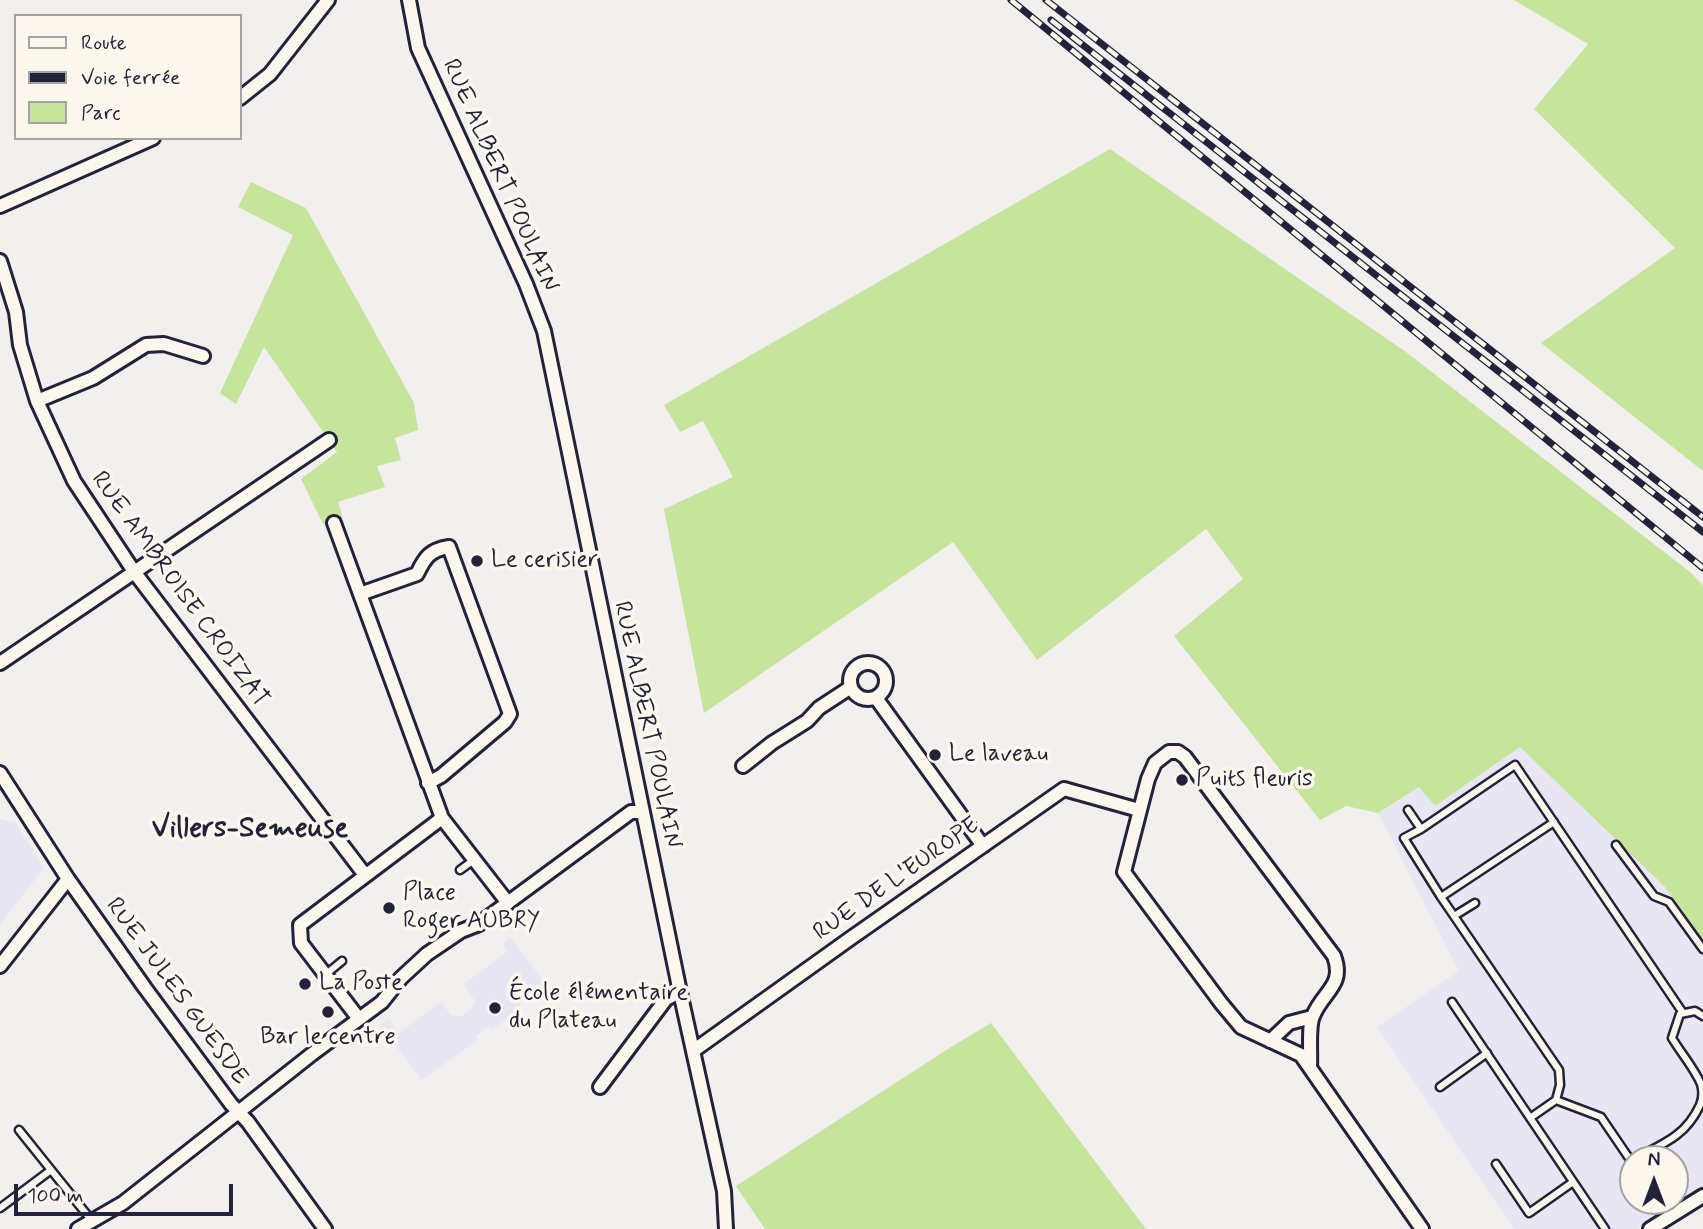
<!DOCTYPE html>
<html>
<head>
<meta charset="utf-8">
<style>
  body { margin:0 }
  #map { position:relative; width:1703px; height:1229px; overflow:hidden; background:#f2efef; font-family:Mynerve,sans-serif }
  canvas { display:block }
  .legend { position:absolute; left:14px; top:14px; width:228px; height:126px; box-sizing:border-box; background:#fbf7ec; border:2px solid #a4a2a5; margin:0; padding:9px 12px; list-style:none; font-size:21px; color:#22223b }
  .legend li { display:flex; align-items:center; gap:14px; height:35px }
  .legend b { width:35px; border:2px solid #a4a2a5 }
  .north { position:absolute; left:1619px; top:1145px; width:70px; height:70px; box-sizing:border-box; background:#fbf7ec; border:2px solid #a4a2a5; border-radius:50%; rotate:0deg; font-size:19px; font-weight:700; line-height:28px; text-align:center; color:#22223b }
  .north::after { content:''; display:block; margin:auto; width:24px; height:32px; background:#22223b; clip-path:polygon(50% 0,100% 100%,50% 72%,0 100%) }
  .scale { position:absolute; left:14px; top:1184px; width:219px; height:32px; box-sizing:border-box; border:4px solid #22223b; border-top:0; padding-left:9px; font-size:21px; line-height:24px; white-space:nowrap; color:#22223b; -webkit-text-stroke:5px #fbf7ec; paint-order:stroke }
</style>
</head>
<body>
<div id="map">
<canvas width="1703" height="1229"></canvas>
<ul class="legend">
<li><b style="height:9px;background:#fbf7ec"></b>Route</li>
<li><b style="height:9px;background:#22223b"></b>Voie ferrée</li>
<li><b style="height:19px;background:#c6e49c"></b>Parc</li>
</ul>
<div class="north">N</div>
<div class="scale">100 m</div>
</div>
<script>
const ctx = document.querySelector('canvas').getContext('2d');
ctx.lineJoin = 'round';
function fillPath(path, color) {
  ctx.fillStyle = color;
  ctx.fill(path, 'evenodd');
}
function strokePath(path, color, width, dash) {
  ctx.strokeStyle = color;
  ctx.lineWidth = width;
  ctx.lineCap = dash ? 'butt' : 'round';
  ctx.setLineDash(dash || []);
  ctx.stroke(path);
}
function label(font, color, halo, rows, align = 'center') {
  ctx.font = font + ' Mynerve,sans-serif';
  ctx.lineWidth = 7;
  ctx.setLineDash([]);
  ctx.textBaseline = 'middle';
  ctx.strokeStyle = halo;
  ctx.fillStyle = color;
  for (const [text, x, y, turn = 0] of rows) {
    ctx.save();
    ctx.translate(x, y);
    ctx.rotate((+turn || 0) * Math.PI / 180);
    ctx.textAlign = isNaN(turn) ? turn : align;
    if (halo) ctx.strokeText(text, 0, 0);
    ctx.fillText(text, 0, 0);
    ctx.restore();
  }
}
fillPath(new Path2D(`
  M 1520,747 L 1664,886 L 1703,941 L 1703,1191 L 1638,1229 L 1514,1229 L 1377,1027 L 1459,971 L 1378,813 L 1419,787 L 1435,806 ZM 1633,1159 L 1675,1159 L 1675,1201 L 1633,1201 Z
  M 0,819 L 16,823 L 44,868 L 0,924 Z
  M 510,937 L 550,990 L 541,996 L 537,991 L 521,1003 L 518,1010 L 493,1029 L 489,1026 L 476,1036 L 478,1040 L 422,1080 L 380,1025 L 389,1019 L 399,1033 L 441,1002 L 451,1015 L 462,1016 L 473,1007 L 475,1001 L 464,984 L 508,951 L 502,944 Z`), '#e8e6f2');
fillPath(new Path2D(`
  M 1514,0 L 1703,0 L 1703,471 L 1541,343 L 1675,248 L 1534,109 L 1588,44 Z
  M 1110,149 L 1406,352 L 1690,572 L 1703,585 L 1703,941 L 1664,886 L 1520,747 L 1435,806 L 1419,787 L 1378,813 L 1346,806 L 1320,820 L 1174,636 L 1243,579 L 1206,529 L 1037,660 L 953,542 L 704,713 L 664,509 L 733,477 L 703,421 L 680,432 L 664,405 Z
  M 251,182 L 306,208 L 414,403 L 418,430 L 395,438 L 401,460 L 377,466 L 385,487 L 338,502 L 343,518 L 323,524 L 301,479 L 337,452 L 264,347 L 236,404 L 220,393 L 293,235 L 238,207 Z
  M 991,1023 L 1146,1229 L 765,1229 L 736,1186 L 951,1047 Z`), '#c6e49c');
const service = new Path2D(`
  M 1408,810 L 1421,829 L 1515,765 L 1683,1013
  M 1421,829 L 1404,838 L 1441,897 L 1554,822
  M 1616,845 L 1654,896 L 1669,902 L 1703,949
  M 460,870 L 475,859
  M 1441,897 L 1454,916 L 1475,903
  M 1454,916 L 1559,1070 L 1560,1085 L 1556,1100
  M 325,975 L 342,961
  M 1452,1002 L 1605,1229
  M 1440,1087 L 1487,1053
  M 1530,1118 L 1556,1100 L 1601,1117 L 1633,1164
  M 19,1130 L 92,1221
  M 1634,1159 C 1663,1144 1686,1136 1700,1105 C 1703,1098 1703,1091 1701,1084 C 1694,1068 1681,1053 1672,1038 L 1680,1014 L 1695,1011 L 1703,1016
  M 1496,1164 L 1529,1213 L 1573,1182
  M 0,1208 L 51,1170`);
const minor = new Path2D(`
  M 409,0 L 418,48 L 526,284 L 544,331 L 680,992 L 724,1191 L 726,1229
  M 240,98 L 270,74 L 328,0
  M 0,206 L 153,138
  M 0,261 L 16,312 L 20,345 L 37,401 L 74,481 L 135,573 L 365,875
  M 37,401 L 93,378 L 146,345 L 164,344 L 203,356
  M 334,523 L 442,818 L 508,903
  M 360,594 L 417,574 C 425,557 430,550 449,547 L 510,714 L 505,722 L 441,776 L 428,783
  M850 681a18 18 0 1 1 36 0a18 18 0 1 1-36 0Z
  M 0,663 L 329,440
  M 876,698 L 983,846
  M 743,766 L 772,743 L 807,721 L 819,708 L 851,687
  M 0,773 L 68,879 L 145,988 L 231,1104 L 248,1122 L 325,1229
  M 0,966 L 68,879
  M 359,1019 L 301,943 L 300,925 L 442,818
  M 1270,1041 L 1289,1023 L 1312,1017
  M 693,1051 L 851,938 L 1064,789 L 1139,810
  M 1310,1067 C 1311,1054 1308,1027 1313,1016 C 1323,991 1345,986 1334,956 L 1185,757 L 1178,752 L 1169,752 L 1155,763 L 1148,779 L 1124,872 L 1221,1003 L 1241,1027 L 1301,1055 L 1422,1229
  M 600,1087 L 666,999 L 680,992
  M 78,1229 L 123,1203 L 312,1054 L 382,1002 L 401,978 L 427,954 L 461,931 L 479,924 L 631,812 L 643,812
  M 1650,1229 L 1703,1196`);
strokePath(service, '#22223b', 11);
strokePath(minor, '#22223b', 18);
strokePath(service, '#fbf7ec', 6);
strokePath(minor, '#fbf7ec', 12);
const rail = new Path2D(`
  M 1011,0 L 1703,568
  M 1046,0 L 1703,517
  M 1051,20 L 1703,532`);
strokePath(rail, '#22223b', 7);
strokePath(rail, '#fbf7ec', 4.5, [13]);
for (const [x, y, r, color] of [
  [477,561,7,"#22223b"],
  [935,755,7,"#22223b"],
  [1182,780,7,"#22223b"],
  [389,908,7,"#22223b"],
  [305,984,7,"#22223b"],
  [495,1008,7,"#22223b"],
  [328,1012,7,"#22223b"]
]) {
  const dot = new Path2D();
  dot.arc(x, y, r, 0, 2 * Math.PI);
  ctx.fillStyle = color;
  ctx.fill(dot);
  strokePath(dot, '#fbf7ec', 2.5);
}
label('24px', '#22223b', '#fbf7ec', [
  ["RUE ALBERT POULAIN",499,176,66],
  ["RUE AMBROISE CROIZAT",179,590,54],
  ["RUE ALBERT POULAIN",646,725,78],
  ["RUE DE L'EUROPE",897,880,-35],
  ["RUE JULES GUESDE",176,992,54]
]);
label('24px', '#22223b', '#fbf7ec', [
  ["Le cerisier",491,561],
  ["Le laveau",949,755],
  ["Puits fleuris",1196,780],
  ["Place",403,894],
  ["Roger AUBRY",403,922],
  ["La Poste",319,984],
  ["École élémentaire",509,994],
  ["du Plateau",509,1022],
  ["Bar le centre",328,1038,"center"]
], 'left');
label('bold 28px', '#22223b', '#fbf7ec', [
  ["Villers-Semeuse",250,830]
]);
</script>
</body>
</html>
